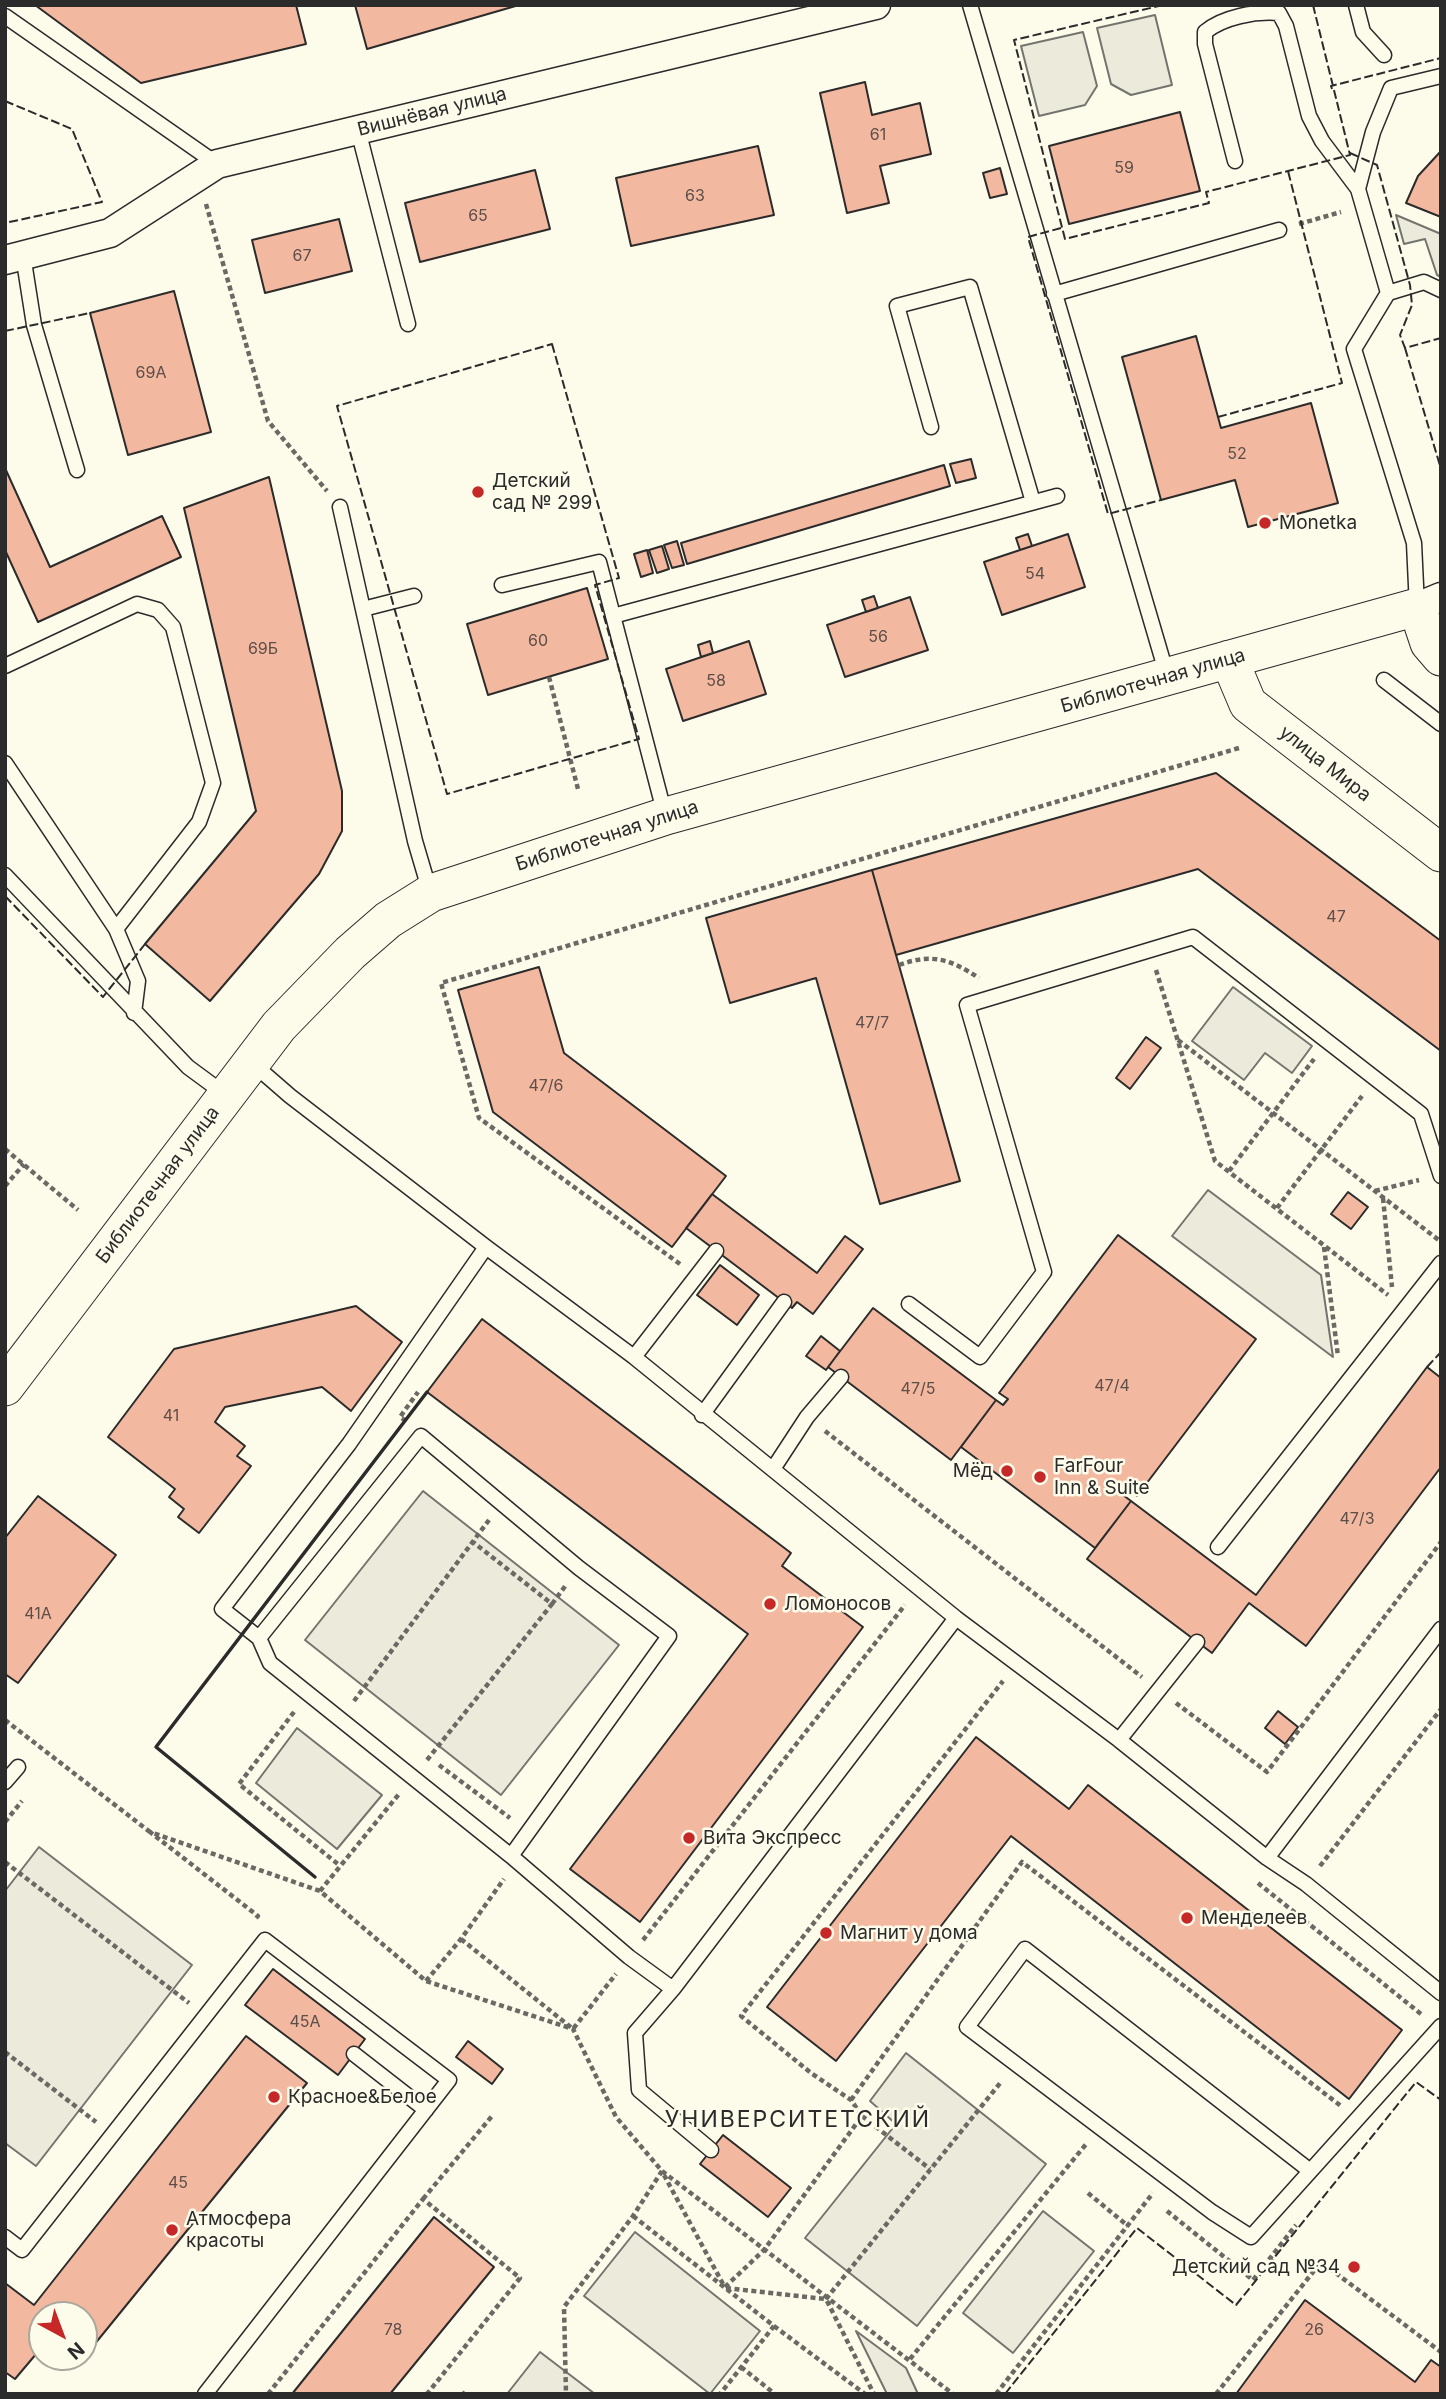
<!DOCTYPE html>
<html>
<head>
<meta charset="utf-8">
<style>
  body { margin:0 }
  #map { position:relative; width:1446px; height:2399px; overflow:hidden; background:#fdfbea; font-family:Inter,sans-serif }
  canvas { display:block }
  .frame { position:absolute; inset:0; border:7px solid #2b2b2b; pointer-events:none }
  .north { position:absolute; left:28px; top:2301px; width:70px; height:70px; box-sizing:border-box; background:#fdfbea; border:2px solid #a9a89e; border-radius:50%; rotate:139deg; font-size:19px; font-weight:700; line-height:28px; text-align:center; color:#2b2b2b }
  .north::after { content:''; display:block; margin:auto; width:24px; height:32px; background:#c62828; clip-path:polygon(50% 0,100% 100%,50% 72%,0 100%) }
</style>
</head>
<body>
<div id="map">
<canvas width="1446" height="2399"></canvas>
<div class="frame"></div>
<div class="north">N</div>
</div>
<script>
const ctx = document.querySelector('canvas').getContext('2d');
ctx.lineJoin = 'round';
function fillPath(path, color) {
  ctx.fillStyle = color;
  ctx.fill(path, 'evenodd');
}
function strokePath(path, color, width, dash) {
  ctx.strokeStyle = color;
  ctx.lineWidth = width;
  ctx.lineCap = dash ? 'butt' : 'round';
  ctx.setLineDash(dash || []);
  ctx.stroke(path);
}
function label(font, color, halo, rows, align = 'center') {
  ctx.font = font + ' Inter,sans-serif';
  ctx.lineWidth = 5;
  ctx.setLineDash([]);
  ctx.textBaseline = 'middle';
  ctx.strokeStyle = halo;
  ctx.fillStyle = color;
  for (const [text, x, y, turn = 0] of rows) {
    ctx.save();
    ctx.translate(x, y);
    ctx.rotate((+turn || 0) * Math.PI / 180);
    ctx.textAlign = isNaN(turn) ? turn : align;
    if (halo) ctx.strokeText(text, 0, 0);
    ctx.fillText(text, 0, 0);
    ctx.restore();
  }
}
const green = new Path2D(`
  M 1155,15 L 1172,85 L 1131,95 L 1111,84 L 1097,28 Z
  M 1083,32 L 1097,86 L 1085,105 L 1039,116 L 1021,46 Z
  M 1396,215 L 1441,234 L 1441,277 L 1437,275 L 1425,239 L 1404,244 Z
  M 1233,987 L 1312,1046 L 1292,1073 L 1265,1053 L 1244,1080 L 1192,1041 Z
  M 1208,1190 L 1321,1275 L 1333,1357 L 1172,1236 Z
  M 423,1491 L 619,1645 L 501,1795 L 305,1640 Z
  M 297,1728 L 382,1795 L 337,1849 L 256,1783 Z
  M 39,1847 L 192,1965 L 36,2166 L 5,2143 L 5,1891 Z
  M 906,2053 L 1046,2164 L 917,2326 L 805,2238 L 896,2124 L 870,2101 Z
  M 1043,2211 L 1094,2251 L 1013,2353 L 963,2313 Z
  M 635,2232 L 760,2331 L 710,2394 L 584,2296 Z
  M 856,2331 L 906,2368 L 918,2394 L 887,2394 Z
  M 540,2352 L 595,2394 L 507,2394 Z`);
fillPath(green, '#ecebdb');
strokePath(green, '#74746e', 2);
const building = new Path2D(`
  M 35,5 L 296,5 L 306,44 L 141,83 Z
  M 355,5 L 519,5 L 367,49 Z
  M 865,82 L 872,115 L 920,103 L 931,154 L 880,166 L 889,203 L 847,213 L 820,93 Z
  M 1180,112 L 1200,191 L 1069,224 L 1049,146 Z
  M 758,146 L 774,215 L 631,246 L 616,178 Z
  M 1441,151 L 1441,217 L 1406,203 L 1418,176 Z
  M 1000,168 L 1007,194 L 990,198 L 983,173 Z
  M 535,170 L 550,229 L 420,262 L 405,203 Z
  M 339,219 L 352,271 L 265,293 L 252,240 Z
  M 174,291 L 211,432 L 128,455 L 90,313 Z
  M 1196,336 L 1221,428 L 1311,403 L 1338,503 L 1248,527 L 1235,480 L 1161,500 L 1122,357 Z
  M 971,459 L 976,478 L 956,483 L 950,464 Z
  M 944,465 L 950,486 L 687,564 L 681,543 Z
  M 5,468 L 50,567 L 162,516 L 181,557 L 38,622 L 5,550 Z
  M 269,477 L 342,791 L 342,831 L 319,874 L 210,1001 L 145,944 L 256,811 L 184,508 Z
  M 1028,534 L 1032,546 L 1020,550 L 1016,538 Z
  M 1068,534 L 1085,587 L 1002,615 L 984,562 Z
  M 677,541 L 684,565 L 672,568 L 664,545 Z
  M 662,546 L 669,569 L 657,573 L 649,550 Z
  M 647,550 L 653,573 L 641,577 L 634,554 Z
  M 587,588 L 608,659 L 488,695 L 467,624 Z
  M 874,596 L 878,608 L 866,612 L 862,600 Z
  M 910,597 L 928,650 L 845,677 L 827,625 Z
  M 710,641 L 713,653 L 701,657 L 698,645 Z
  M 749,641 L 766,694 L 683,721 L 666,669 Z
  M 1216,773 L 1441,941 L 1441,1051 L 1198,869 L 896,955 L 872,870 Z
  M 872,870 L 960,1181 L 880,1204 L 816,978 L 730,1003 L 706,918 Z
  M 539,967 L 564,1053 L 726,1176 L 672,1247 L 493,1112 L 458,990 Z
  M 1146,1037 L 1161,1048 L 1130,1089 L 1116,1078 Z
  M 1348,1192 L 1368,1207 L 1351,1229 L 1331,1214 Z
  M 712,1194 L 817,1273 L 845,1236 L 863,1249 L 813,1314 L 797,1302 L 792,1308 L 686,1228 Z
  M 1118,1235 L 1256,1339 L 1137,1496 L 1127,1489 L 1123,1495 L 1131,1501 L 1095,1548 L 961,1447 L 996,1400 L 1003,1405 L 1008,1399 L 999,1393 Z
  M 720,1265 L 759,1295 L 737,1325 L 697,1295 Z
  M 356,1306 L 402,1342 L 351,1411 L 322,1387 L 225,1407 L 215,1422 L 245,1446 L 237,1456 L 251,1466 L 199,1533 L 178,1517 L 184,1509 L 169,1497 L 175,1489 L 108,1437 L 174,1349 Z
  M 873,1308 L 996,1400 L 951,1460 L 828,1367 Z
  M 482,1319 L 791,1553 L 782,1566 L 863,1627 L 640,1922 L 570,1869 L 748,1634 L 427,1392 Z
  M 821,1336 L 840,1351 L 826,1370 L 806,1356 Z
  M 1427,1367 L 1441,1378 L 1441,1467 L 1306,1646 L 1249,1603 L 1212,1653 L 1087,1559 L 1131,1501 L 1256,1595 Z
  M 38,1496 L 116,1555 L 18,1683 L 5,1674 L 5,1538 Z
  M 1278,1711 L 1298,1727 L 1285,1744 L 1265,1728 Z
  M 976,1737 L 1069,1809 L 1088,1785 L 1402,2030 L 1349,2099 L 1011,1836 L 836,2061 L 767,2007 Z
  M 273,1969 L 365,2039 L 338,2075 L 245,2005 Z
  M 246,2036 L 307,2083 L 85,2356 L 84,2315 L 42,2315 L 42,2347 L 15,2379 L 5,2372 L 5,2283 L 34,2305 Z
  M 468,2041 L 503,2069 L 492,2084 L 456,2057 Z
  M 723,2135 L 791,2188 L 768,2217 L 700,2164 Z
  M 434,2217 L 494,2267 L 390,2394 L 292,2394 Z
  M 1305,2300 L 1415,2382 L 1431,2360 L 1441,2367 L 1441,2394 L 1236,2394 Z`);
fillPath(building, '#f2b8a0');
strokePath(building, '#2b2b2b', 2);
const service = new Path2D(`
  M 970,5 L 1167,675
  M 1356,5 L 1363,32 L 1384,55
  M 5,16 L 217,164
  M 358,130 L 408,324
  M 1235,161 L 1205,44 L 1205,32 C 1223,17 1255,11 1279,13 L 1286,26 L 1309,116 L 1322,141 L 1358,189 L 1388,293
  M 1358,189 L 1373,132 L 1391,88 L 1441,76
  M 23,255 L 34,325 L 77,470
  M 1054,294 L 1279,230
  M 931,427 L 897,306 L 970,287 L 1033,502
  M 340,507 L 415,841 L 430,892
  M 502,585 L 599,562 L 665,815
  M 1417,607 L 1414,543 L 1354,349 L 1388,293 L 1424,282 L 1441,290
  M 363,609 L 414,596
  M 613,616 L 1057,496
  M 5,666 L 137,604 L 158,610 L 173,627 L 213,783 L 199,822 L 116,929
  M 1384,680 L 1441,724
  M 5,763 L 116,929 L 138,981 L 134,1013
  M 5,875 L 188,1067 L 226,1095
  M 252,1063 L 290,1096 L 486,1247 L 634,1357 L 956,1618 L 1119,1740 L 1267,1858 L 1306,1884 L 1441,1993
  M 909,1304 L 980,1357 L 1044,1272 L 967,1005 L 1193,937 L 1421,1114 L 1441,1176
  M 634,1357 L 716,1251
  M 702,1415 L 784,1302
  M 773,1469 L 807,1417 L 841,1377
  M 1218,1547 L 1441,1263
  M 259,1638 L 222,1609 L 349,1444 L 486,1247
  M 1119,1740 L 1197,1642
  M 5,1782 L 18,1767
  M 511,1856 L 669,1636 L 579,1568 L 421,1436 L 259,1638 L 270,1663 L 511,1856 L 629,1957 L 673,1989
  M 1267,1858 L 1441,1629
  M 354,2054 L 426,2110
  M 711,2150 L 639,2090 L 635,2033 L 673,1989 L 956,1618
  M 1309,2170 L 1025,1949 L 967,2027 L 1212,2212 L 1251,2237 L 1441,2026
  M 5,2237 L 22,2250 L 265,1940 L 449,2080 L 205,2394`);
const minor = new Path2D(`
  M 5,260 L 110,233 L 217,164 L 876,5
  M 1417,607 L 1441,597`);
const tertiary = new Path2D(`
  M 1229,659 L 1248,704 L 1441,853
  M 5,1387 L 279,1026 L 350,953 L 388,920 L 431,893 L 666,816 L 1417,607 L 1429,643 L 1441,657`);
strokePath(service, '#2b2b2b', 17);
strokePath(minor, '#2b2b2b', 31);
strokePath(tertiary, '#2b2b2b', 39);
strokePath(new Path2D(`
  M 206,204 L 268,421 L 327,491
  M 1299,224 L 1341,212
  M 549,677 L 578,789
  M 899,965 C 932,953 950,959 979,978
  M 1156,970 L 1215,1161 L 1388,1295
  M 1178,1040 L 1440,1241
  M 5,1149 L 78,1210
  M 1229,1171 L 1314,1059
  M 5,1186 L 24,1164
  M 1375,1191 L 1419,1180
  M 1383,1198 L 1392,1287
  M 1277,1208 L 1362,1096
  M 1324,1247 L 1338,1356
  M 680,1264 L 479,1118 L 441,983 L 1239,748
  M 406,1421 L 400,1417 L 418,1392
  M 825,1431 L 1142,1677
  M 552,1604 L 566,1585
  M 354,1701 L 489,1520
  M 1176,1703 L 1267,1772 L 1441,1542
  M 294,1712 L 239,1784 L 339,1865
  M 5,1720 L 150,1832
  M 427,1760 L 552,1604 L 473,1542
  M 439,1765 L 510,1818
  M 5,1822 L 22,1801
  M 5,1862 L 189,2003
  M 1320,1866 L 1441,1709
  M 1258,1883 L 1421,2014
  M 320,1891 L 399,1794
  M 256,1918 L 258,1916 L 150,1832 L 320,1891 L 426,1981 L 573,2029 L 616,2117 L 662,2171 L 633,2216 L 564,2307 L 566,2394
  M 461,1939 L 573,2029 L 616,1974
  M 643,1940 L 905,1605
  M 426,1981 L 461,1939 L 504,1879
  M 5,2052 L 96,2122
  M 851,2100 L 1022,1862 L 1341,2106
  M 862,2116 L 930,2169
  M 662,2171 L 953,2394
  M 664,2175 L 723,2284
  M 1088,2193 L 1128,2226
  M 423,2199 L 492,2116
  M 1167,2211 L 1253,2280 L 1296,2225
  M 633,2216 L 774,2326 L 720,2394
  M 725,2287 L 764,2250 L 862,2116 L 851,2100 L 811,2073 L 741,2016 L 1003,1681
  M 726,2288 L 825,2299
  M 826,2299 L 1001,2082
  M 827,2301 L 874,2394
  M 774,2326 L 865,2394
  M 910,2359 L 1087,2143
  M 741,2367 L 775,2394
  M 462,2392 L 464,2394
  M 268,2394 L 423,2199 L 520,2278 L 427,2394
  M 996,2394 L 1153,2193
  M 1216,2394 L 1321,2262 L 1441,2352`), '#6a6964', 4.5, [5, 3.5]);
strokePath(service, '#fdfbea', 14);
strokePath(minor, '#fdfbea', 28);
strokePath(tertiary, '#fdfbea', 37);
strokePath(new Path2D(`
  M 1163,5 L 1014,40 L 1065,239 L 1209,203 L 1206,192 L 1350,155 L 1313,5
  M 1332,89 L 1331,86 L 1441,58
  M 5,101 L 72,129 L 102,202 L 5,223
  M 1350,153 L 1377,165 L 1410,285 L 1412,305 L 1400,335 L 1405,348 L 1441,338
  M 1061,228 L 1028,237 L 1108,514 L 1161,500
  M 5,331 L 90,313
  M 552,344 L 619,578 L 595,585 L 639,739 L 447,794 L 337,406 Z
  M 1405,348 L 1441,469
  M 1218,417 L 1342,383 L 1288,171
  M 5,896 L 103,997 L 145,944
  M 1427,1367 L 1441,1352
  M 1441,2333 L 1441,2334
  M 1005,2394 L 1137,2228 L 1236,2305 L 1416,2082 L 1441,2100`), '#2b2b2b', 2, [9, 3.5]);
strokePath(new Path2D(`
  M 315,1877 L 156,1747 L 427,1392`), '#2b2b2b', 3.5);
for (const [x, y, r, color] of [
  [478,492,7,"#c62828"],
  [1265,523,7,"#c62828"],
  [1007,1471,7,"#c62828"],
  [1040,1477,7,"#c62828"],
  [770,1604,7,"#c62828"],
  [689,1838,7,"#c62828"],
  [1187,1918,7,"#c62828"],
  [826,1933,7,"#c62828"],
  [274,2097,7,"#c62828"],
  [172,2230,7,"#c62828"],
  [1354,2267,7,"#c62828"]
]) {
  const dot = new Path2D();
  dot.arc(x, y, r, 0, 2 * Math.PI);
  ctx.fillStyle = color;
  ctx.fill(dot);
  strokePath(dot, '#fdfbea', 2.5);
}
label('16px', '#5d4e48', null, [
  ["61",878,135],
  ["59",1124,168],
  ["63",695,196],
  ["65",478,216],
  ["67",302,256],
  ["69А",151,373],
  ["52",1237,454],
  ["54",1035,574],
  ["56",878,637],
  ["60",538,641],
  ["69Б",263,649],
  ["58",716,681],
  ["47",1336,917],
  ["47/7",872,1023],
  ["47/6",546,1086],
  ["47/4",1112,1386],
  ["47/5",918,1389],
  ["41",171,1416],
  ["47/3",1357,1519],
  ["41А",38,1614],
  ["45А",305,2022],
  ["45",178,2183],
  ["78",393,2330],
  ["26",1314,2330]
]);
label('19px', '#2b2b2b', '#fdfbea', [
  ["Вишнёвая улица",432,112,-14],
  ["Библиотечная улица",1153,681,-16],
  ["улица Мира",1325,764,38],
  ["Библиотечная улица",607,836,-18],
  ["Библиотечная улица",158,1185,-53]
]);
label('19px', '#2b2b2b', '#fdfbea', [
  ["Детский",492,481],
  ["сад № 299",492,503],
  ["Monetka",1279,523],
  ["FarFour",1054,1466],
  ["Inn & Suite",1054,1488],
  ["Мёд",993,1471,"right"],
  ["Ломоносов",784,1604],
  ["Вита Экспресс",703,1838],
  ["Менделеев",1201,1918],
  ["Магнит у дома",840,1933],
  ["Красное&Белое",288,2097],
  ["Атмосфера",186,2219],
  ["красоты",186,2241],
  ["Детский сад №34",1340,2267,"right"]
], 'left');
ctx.letterSpacing = '2px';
label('23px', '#2b2b2b', '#fdfbea', [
  ["УНИВЕРСИТЕТСКИЙ",798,2120]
]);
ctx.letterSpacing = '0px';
</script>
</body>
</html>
